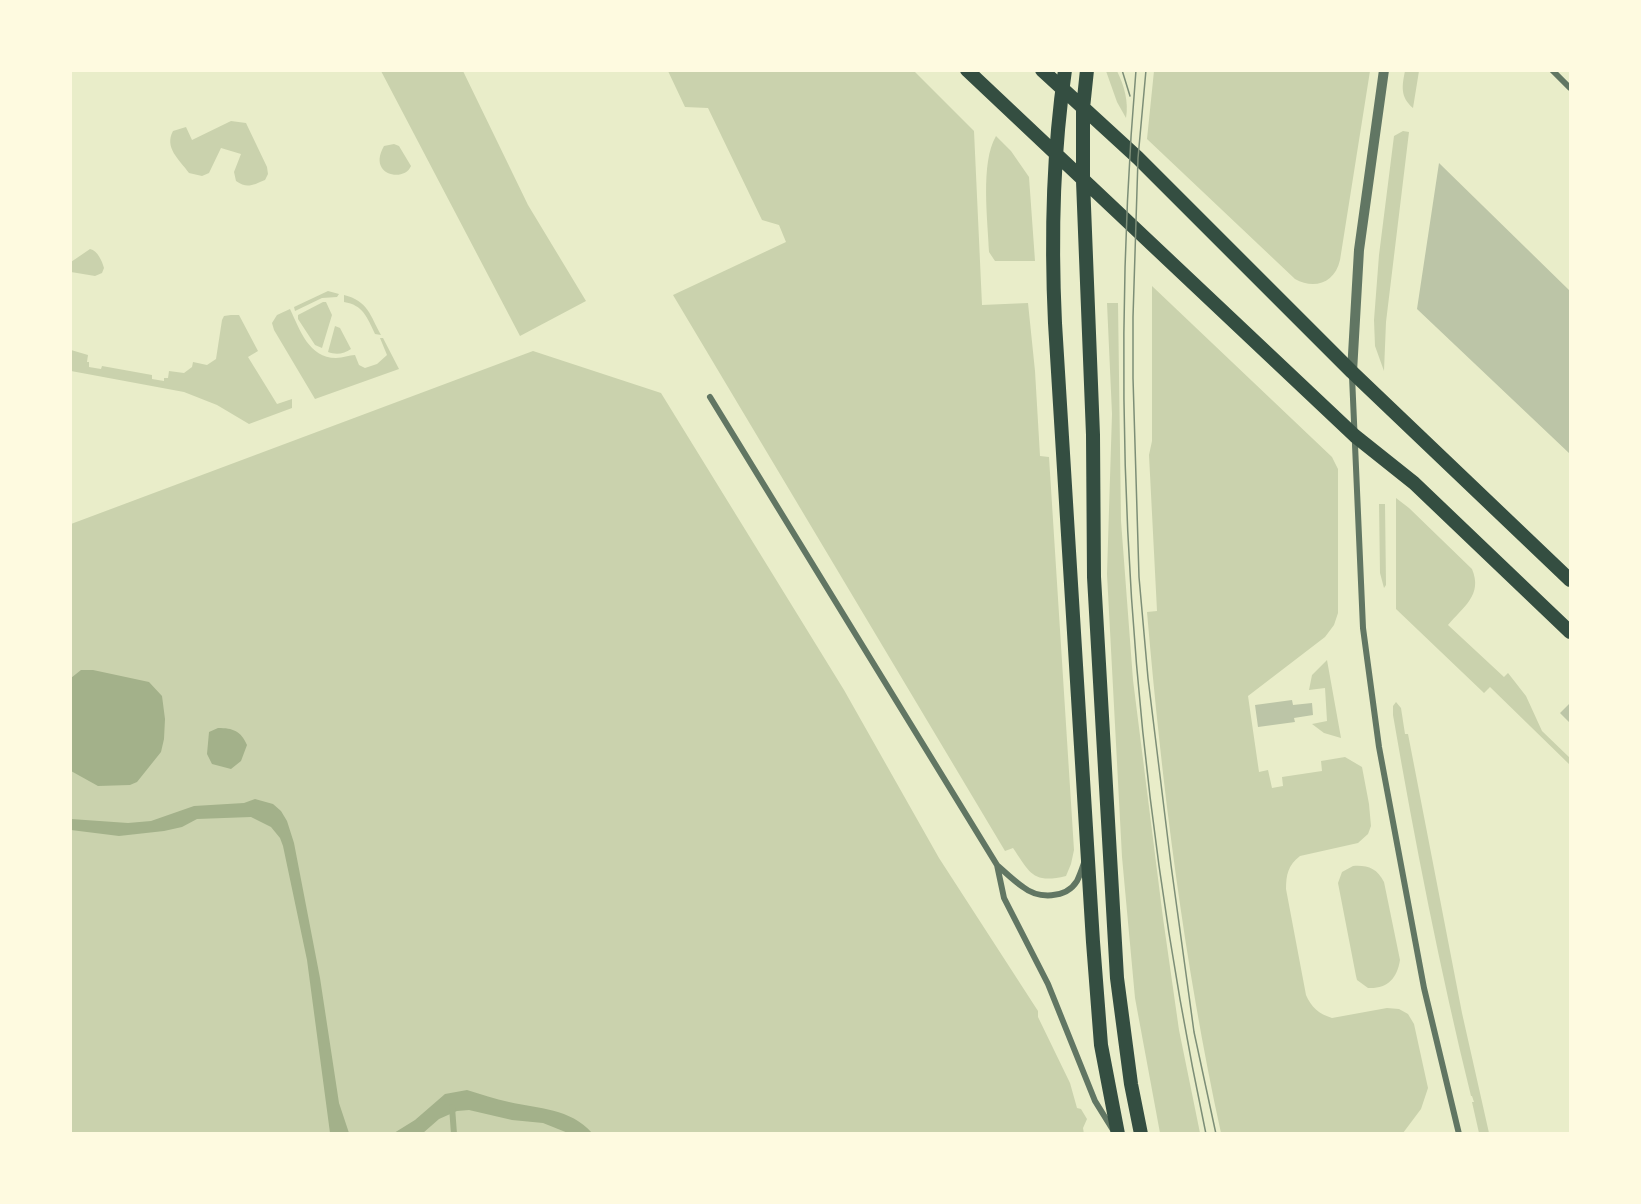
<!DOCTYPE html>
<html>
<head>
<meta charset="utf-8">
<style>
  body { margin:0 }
  #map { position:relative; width:1641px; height:1204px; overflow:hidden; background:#e9edc9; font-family:Mulish,sans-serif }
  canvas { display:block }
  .frame { position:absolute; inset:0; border:72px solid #fefae0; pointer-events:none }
</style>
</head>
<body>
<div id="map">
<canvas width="1641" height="1204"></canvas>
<div class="frame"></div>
</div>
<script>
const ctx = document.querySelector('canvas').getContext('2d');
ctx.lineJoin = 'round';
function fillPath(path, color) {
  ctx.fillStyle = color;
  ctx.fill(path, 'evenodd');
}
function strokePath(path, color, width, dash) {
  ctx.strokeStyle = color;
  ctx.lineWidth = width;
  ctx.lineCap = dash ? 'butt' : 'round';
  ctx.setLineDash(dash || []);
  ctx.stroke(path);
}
fillPath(new Path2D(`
  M 381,71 L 463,71 L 528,205 L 586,301 L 520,336 Z
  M 668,71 L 914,71 L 974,131 L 982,305 L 1028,303 L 1035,371 L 1040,456 L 1049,457 L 1074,850 L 1071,864 L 1066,876 C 1033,884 1030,873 1013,848 L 1005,851 L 673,295 L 786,242 L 779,225 L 762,220 L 708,108 L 685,107 Z
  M 1106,71 L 1117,71 C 1124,85 1129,102 1126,118 L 1117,102 Z
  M 1154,71 L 1370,71 L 1340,260 C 1335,283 1314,290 1295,279 L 1147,139 Z
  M 1405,71 L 1419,71 L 1413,108 C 1400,97 1402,86 1405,71 Z
  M 231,121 L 246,123 L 267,167 L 268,174 L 265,180 C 253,185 247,189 236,181 L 234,172 L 241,154 L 221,148 L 209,173 L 202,176 L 189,173 C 179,159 164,148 173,131 L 186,127 L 192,140 Z
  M 1403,131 L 1409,132 L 1386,322 L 1384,371 L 1375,346 L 1374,320 L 1379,255 L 1394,136 Z
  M 996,136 L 1011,151 L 1029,177 L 1035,261 L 995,261 L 989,252 C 988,221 980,163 996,136 Z
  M 394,144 L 399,146 L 411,166 C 404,183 367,175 384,146 Z
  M 90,249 C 98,251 102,261 104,268 L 102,273 L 95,276 L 71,272 L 71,262 Z
  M 1152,286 L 1332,457 L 1338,469 L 1338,613 L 1334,625 L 1325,637 L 1248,696 L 1259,772 L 1268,770 L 1272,788 L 1283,786 L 1282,777 L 1322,771 L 1321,761 L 1345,757 L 1362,767 L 1369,804 L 1371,826 L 1368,834 L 1358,843 L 1300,856 C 1288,865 1286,875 1286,889 L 1306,995 C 1311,1007 1319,1014 1332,1018 L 1387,1008 L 1399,1009 L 1408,1014 L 1414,1024 L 1428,1088 L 1421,1109 L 1403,1133 L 1221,1133 C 1184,962 1162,787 1147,612 L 1157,611 L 1149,455 L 1152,441 Z
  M 328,291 L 339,294 L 337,297 L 322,298 L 295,311 L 294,307 Z
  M 344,295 C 368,301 370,315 381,335 L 375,334 C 367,317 363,305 344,302 Z
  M 323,302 L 326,302 L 332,315 L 322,348 L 315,345 L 298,319 L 298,315 Z
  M 1107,303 L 1118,303 L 1121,521 L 1133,680 L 1163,918 L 1179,1030 L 1200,1133 L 1160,1133 L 1135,998 L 1122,857 L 1107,574 L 1112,414 Z
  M 290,309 C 300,330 309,358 336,358 C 343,358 349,355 355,355 L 359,365 L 365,368 L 377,364 L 387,355 L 380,338 L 383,338 L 399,369 L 315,399 L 274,330 L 272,323 L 277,315 Z
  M 231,315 L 239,315 L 258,351 L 248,357 L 277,404 L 292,399 L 292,408 L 249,424 L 217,405 L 184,392 L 71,371 L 71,350 L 88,355 L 87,362 L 89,362 L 89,367 L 101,369 L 102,366 L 152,375 L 152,379 L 164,381 L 164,378 L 168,378 L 169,371 L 184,373 L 192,367 L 193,362 L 207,365 L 216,359 L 222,320 L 224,316 Z
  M 335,326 L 340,328 L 351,349 C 344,354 336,355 328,352 Z
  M 533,351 L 661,393 L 844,690 L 939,858 L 1038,1011 L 1038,1017 L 1070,1083 L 1077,1108 L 1081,1109 L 1087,1119 L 1083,1128 L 1084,1134 L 71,1133 L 71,524 Z
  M 1396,498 L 1409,508 L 1472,569 C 1483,595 1463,607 1448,625 L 1504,677 L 1508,673 L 1526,696 L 1542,731 L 1570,758 L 1570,765 L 1490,687 L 1484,693 L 1396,609 Z
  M 1379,504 L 1385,504 L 1386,585 L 1384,588 L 1380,573 Z
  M 1327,660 L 1341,738 L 1324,733 L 1312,724 L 1327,721 L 1325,688 L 1309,690 L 1312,675 Z
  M 1396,702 L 1401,708 L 1405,734 L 1408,734 L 1462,1013 L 1489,1133 L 1479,1133 L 1472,1102 L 1474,1102 L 1472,1096 L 1471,1096 C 1440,970 1415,843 1393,715 L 1393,706 Z
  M 1353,866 C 1367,865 1377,868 1384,882 L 1400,960 C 1397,979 1387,989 1368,988 L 1357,980 L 1356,976 L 1338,883 L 1342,872 Z`), '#cad2ad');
fillPath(new Path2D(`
  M 81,670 L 93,670 L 149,682 L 162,696 L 165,719 L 164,739 L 161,752 L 137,782 L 130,785 L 98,786 L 71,771 L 71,678 Z
  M 218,728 C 233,728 241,731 247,745 L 241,761 L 231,769 L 212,764 L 207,754 L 209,732 Z
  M 255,799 L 273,804 L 281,811 L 287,821 L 294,843 L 320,978 L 339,1103 L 349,1133 L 330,1133 L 307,960 L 283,846 L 280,838 L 271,827 L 251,817 L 197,819 L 182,827 L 164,831 L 119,836 L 71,830 L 71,819 L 128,823 L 151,821 L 194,806 L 244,803 Z
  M 467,1090 C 481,1094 495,1099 509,1102 C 539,1109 570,1108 592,1133 L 568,1133 L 543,1123 L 512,1120 L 469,1110 L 457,1111 L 439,1119 L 423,1133 L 394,1133 L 415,1120 L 445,1094 Z`), '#a3b18a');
strokePath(new Path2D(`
  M 452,1107 L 454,1134`), '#a3b18a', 6);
fillPath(new Path2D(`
  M 1439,163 L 1570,291 L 1570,454 L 1417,309 Z
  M 1292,700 L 1293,705 L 1312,703 L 1313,715 L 1294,718 L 1295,722 L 1258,727 L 1255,705 Z
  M 1570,703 L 1570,723 L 1560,713 Z`), '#bcc5a7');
strokePath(new Path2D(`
  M 1552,70 L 1570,88
  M 1352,376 L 1363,628 L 1379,747 L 1424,988 L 1459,1134
  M 710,397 L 997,865 L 1004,898 L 1048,984 L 1095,1101 L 1113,1130
  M 998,866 C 1006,873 1014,881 1023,887 C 1038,899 1066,899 1077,881 C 1080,875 1082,869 1084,863`), '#617663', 6);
strokePath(new Path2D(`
  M 1352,372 L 1359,250 L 1384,70`), '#617663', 10);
strokePath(new Path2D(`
  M 967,70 L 1355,436 L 1414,483 L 1570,632
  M 1042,70 L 1138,158 L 1352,372 L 1570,580
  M 1065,70 C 1053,152 1051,240 1055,323 L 1093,942 L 1101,1045 L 1118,1134
  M 1087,70 L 1083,108 L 1083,181 L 1093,435 L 1094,577 L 1117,978 L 1131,1084 L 1141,1134`), '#344e41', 14);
strokePath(new Path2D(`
  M 1122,70 L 1130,96
  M 1136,70 C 1106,427 1132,783 1206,1134
  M 1146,70 L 1138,158 L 1133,317 L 1133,378 L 1139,577 L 1148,678 L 1171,865 L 1194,1032 L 1216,1134`), '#7c8e77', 1.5);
</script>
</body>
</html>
